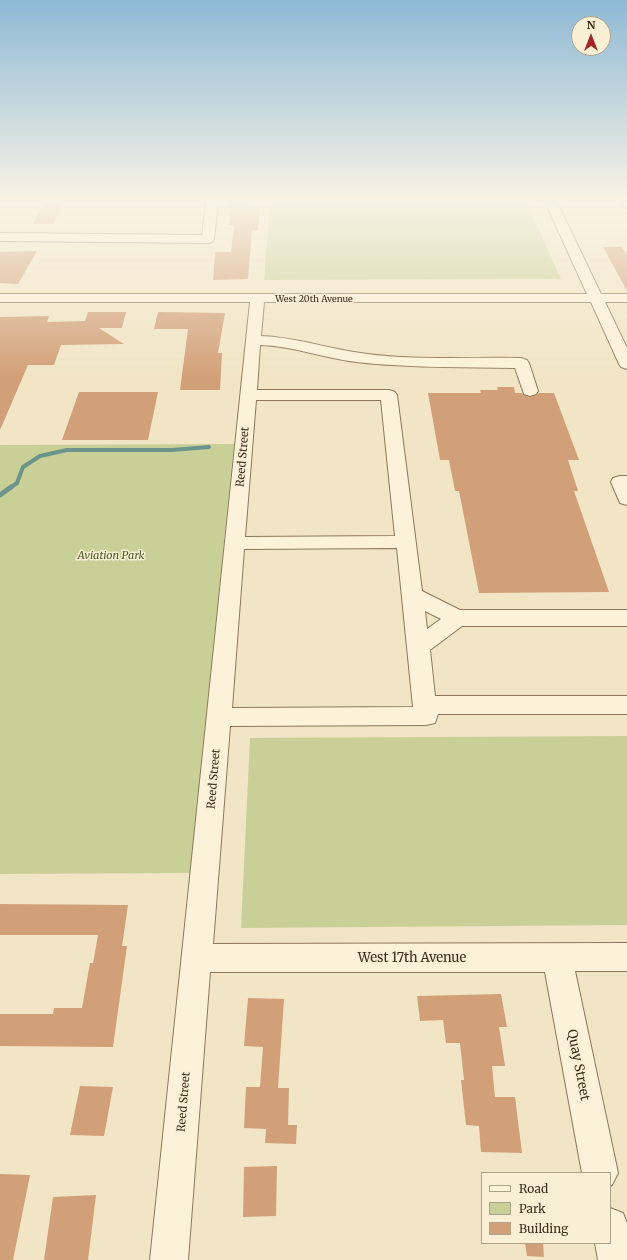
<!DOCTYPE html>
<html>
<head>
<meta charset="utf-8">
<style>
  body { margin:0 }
  #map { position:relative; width:627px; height:1260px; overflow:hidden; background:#f1e5c5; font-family:Merriweather,serif }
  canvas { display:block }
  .legend { position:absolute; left:481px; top:1172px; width:130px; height:72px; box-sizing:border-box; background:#f8efd5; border:1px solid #ada28c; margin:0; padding:5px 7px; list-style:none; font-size:12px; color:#3d2e1e }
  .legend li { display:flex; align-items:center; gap:8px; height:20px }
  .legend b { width:20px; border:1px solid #ada28c }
  .north { position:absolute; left:571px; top:16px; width:40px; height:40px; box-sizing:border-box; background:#f8efd5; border:1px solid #ada28c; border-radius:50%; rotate:0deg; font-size:11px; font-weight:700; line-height:16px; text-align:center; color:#3d2e1e }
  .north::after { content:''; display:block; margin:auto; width:14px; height:18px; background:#a12725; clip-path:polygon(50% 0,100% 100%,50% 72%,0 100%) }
</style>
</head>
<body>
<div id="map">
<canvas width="627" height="1260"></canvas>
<ul class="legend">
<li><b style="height:5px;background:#fbf2d9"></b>Road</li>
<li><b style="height:11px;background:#c8d097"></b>Park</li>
<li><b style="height:11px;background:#d2a078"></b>Building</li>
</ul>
<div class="north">N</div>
</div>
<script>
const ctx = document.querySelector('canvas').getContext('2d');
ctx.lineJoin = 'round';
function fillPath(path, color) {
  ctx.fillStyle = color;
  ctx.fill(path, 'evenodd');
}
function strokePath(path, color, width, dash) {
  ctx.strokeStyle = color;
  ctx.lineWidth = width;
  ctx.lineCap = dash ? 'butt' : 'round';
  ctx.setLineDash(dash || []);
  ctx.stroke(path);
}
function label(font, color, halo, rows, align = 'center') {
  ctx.font = font + ' Merriweather,serif';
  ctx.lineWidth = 3;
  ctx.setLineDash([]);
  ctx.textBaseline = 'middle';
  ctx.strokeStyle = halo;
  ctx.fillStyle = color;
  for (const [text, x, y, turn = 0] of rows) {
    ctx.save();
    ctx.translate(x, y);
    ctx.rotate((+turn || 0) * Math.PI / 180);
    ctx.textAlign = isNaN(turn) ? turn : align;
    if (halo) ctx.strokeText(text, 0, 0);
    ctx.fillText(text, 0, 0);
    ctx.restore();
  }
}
fillPath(new Path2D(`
  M 270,202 L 527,202 L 561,279 L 264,280 Z
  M 234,444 L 190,873 L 0,874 L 0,445 Z
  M 627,736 L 627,925 L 241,928 L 250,738 Z`), '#c8d097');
strokePath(new Path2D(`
  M 10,488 L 17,483 L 23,467 L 40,456 L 67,450 L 172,450 L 209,447`), '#6c948b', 4);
strokePath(new Path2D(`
  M 0,495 L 11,487`), '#6c948b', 5);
fillPath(new Path2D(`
  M 231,202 L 249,202 L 249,207 L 260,207 L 258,230 L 252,230 L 248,279 L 213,280 L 215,252 L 231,252 L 234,225 L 229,225 Z
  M 45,203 L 63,203 L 53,224 L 33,224 Z
  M 603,247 L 622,247 L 627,255 L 627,291 Z
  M 37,251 L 18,284 L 0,283 L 0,252 Z
  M 88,312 L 126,312 L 122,328 L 99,328 L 124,344 L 61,345 L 54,365 L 28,365 L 0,430 L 0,317 L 49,316 L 47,322 L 85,321 Z
  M 158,312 L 225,313 L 218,353 L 222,353 L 220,390 L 180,390 L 188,329 L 154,329 Z
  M 497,387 L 514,387 L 515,393 L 522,393 L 524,395 L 530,397 L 536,395 L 539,393 L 554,393 L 579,460 L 568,460 L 578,491 L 574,491 L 609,592 L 479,593 L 459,491 L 455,491 L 449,460 L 440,460 L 428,393 L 481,393 L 480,390 L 498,390 Z
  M 79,392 L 158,392 L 148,440 L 62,440 Z
  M 0,904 L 128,905 L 122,946 L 127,946 L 113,1047 L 0,1046 L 0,1014 L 53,1014 L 54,1008 L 82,1008 L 90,963 L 93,963 L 98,935 L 0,935 Z
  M 501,994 L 507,1027 L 499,1027 L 505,1066 L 492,1066 L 495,1097 L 515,1097 L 522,1153 L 481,1152 L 479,1126 L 466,1125 L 461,1080 L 464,1080 L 460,1043 L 446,1043 L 443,1020 L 420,1021 L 417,996 Z
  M 248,998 L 284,999 L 278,1088 L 289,1088 L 288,1125 L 297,1125 L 296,1144 L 265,1143 L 266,1129 L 244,1128 L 246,1087 L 260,1087 L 263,1047 L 244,1046 Z
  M 80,1086 L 113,1087 L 104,1136 L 70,1135 Z
  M 277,1166 L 276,1216 L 243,1217 L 244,1167 Z
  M 0,1174 L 30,1175 L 13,1260 L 0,1260 Z
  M 96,1195 L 88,1260 L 44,1260 L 53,1197 Z
  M 525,1243 L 543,1243 L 544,1257 L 527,1256 Z`), '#d2a078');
const minor = new Path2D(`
  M 206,202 L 218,202 L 214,239 L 212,242 L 208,243 L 0,241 L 0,233 L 202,235 Z
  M 545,202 L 557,202 L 601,294 L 627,294 L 627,302 L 605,302 L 627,348 L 627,369 L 621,367 L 619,364 L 591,302 L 264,302 L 261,336 C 293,337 323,347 354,352 C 407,361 467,357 521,358 L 527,360 L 529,363 L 538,391 L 536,394 L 530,396 L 524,394 L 515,368 C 462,367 409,368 356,362 C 324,358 293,346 260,345 L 257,390 L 389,390 L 395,392 L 397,395 L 422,591 L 460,610 L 627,610 L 627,626 L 462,626 L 430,650 L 435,696 L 627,696 L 627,714 L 438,714 L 435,723 L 426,725 L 230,726 L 213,944 L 627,943 L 627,971 L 575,971 L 618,1173 L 612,1185 L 610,1186 L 610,1173 L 582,1173 L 545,972 L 210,972 L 188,1260 L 150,1260 L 250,302 L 0,302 L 0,294 L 587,294 ZM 256,400 L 381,400 L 395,536 L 245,537 ZM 397,548 L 413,707 L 232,708 L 244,549 ZM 425,611 L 441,619 L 427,629 Z
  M 619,202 L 627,202 L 627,208 L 623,206 Z
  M 620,476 L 627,476 L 627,505 L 620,503 L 611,482 L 613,478 Z
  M 610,1208 L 623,1213 L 627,1223 L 627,1260 L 598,1260 L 595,1243 L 610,1243 Z`);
strokePath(minor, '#8e7759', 2);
fillPath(minor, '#fbf2d9');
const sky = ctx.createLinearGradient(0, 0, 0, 378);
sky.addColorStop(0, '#8ebad6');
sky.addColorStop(0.53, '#f9f3e5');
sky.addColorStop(1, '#f9f3e500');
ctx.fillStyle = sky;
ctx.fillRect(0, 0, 627, 378);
label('9px', '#3d2e1e', '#f8efd5', [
  ["West 20th Avenue",314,299]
]);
label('11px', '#3d2e1e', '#f8efd5', [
  ["Reed Street",243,457,-85],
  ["Reed Street",214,779,-85],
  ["Reed Street",184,1102,-85]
]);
label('italic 11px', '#4b5b23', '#f8efd5', [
  ["Aviation Park",111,556]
]);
label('13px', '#3d2e1e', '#f8efd5', [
  ["West 17th Avenue",412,958],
  ["Quay Street",578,1065,79]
]);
</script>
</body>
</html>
